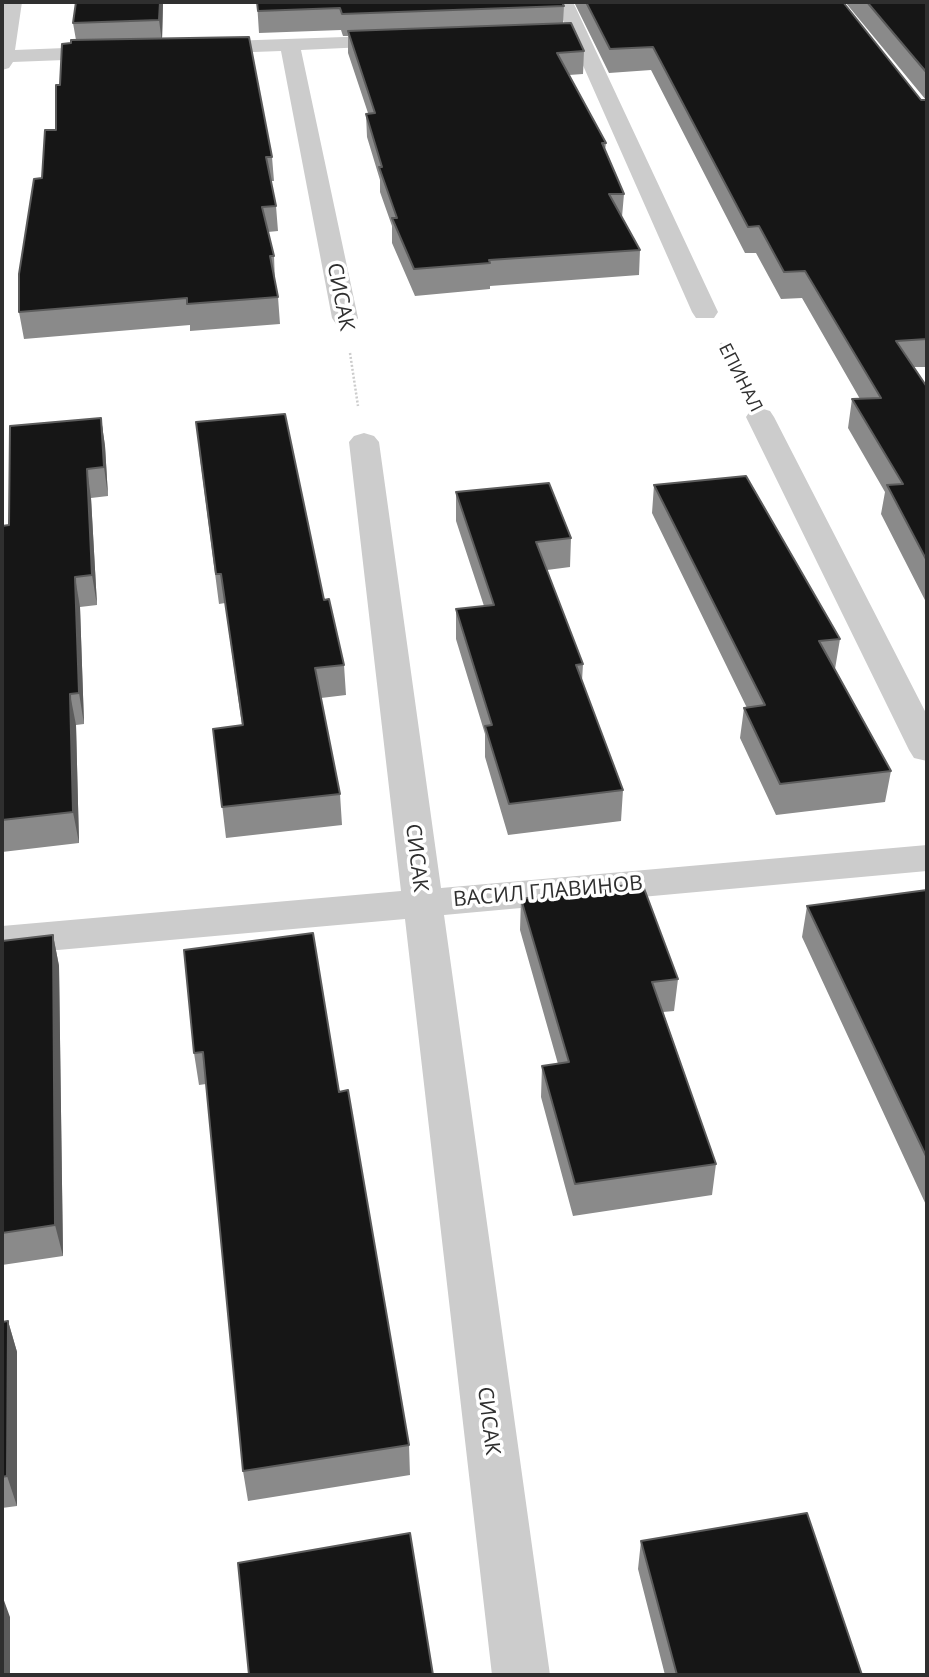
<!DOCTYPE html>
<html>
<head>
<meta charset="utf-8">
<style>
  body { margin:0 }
  #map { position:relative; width:929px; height:1677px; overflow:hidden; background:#fff; font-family:"Open Sans",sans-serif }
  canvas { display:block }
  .frame { position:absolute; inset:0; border:4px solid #2f2f2f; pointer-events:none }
</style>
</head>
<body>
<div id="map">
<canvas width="929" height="1677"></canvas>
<div class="frame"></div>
</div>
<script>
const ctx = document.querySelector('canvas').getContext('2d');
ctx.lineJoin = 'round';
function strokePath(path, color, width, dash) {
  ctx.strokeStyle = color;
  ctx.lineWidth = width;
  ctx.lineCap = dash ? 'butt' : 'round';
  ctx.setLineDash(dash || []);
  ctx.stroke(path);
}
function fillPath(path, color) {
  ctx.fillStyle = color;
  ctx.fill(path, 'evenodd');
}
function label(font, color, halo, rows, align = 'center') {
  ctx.font = font + ' "Open Sans",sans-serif';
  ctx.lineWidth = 7;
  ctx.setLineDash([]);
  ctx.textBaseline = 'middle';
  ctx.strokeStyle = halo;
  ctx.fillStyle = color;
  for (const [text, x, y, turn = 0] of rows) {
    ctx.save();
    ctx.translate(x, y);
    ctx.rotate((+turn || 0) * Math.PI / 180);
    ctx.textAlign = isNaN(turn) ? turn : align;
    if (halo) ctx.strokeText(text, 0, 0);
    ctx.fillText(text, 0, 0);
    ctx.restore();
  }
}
strokePath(new Path2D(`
  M 721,343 L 742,382
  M 350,353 L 358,406`), '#ccc', 2.5, [2, 2]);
fillPath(new Path2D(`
  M 4,2 L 22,2 L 15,50 L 115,46 L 125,52 L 115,58 L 13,62 L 9,68 L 2,70 Z
  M 555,2 L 573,2 L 718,312 L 714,318 L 696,318 L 692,312 Z
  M 402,35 L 412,41 L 409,45 L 301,50 L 358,318 L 354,324 L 336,324 L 332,318 L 281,51 L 200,54 L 190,48 L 200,42 Z
  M 760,408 L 770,411 L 774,417 L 927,715 L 927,761 L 914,758 L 909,750 L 746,417 L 750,411 Z
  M 364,433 L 374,436 L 379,442 L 441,888 L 927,845 L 927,871 L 444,915 L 550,1675 L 492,1675 L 405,919 L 2,955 L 2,926 L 401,891 L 349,442 L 354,436 Z`), '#ccc');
fillPath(new Path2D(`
  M 76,2 L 163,2 L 162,38 L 272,157 L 274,181 L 271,181 L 276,206 L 278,231 L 268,232 L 274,256 L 275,282 L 278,297 L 280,324 L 190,331 L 190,325 L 24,339 L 19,312 L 42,178 L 56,130 L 60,85 L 71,43 L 76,40 L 73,23 Z
  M 257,2 L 564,6 L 563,23 L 584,51 L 583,74 L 569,75 L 606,143 L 605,150 L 624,194 L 622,217 L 640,250 L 639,275 L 490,286 L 490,289 L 415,296 L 392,243 L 392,226 L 380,192 L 380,180 L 367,137 L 366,114 L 368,113 L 348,53 L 348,36 L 343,36 L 341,30 L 259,33 Z
  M 574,2 L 843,2 L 921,100 L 926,100 L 845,2 L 927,2 L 927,367 L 914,367 L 927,387 L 927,604 L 881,514 L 885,492 L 848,428 L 852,399 L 860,399 L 802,298 L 781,299 L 756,253 L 745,253 L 651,70 L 609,73 Z
  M 101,418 L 105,446 L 108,496 L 91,498 L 97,605 L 80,607 L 84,724 L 76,725 L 79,843 L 2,852 L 2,526 L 9,525 Z
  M 199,450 L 324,600 L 344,665 L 346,695 L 321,698 L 340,794 L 342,825 L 226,838 L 213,729 L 242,725 L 225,603 L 219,604 Z
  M 654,485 L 840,639 L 835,669 L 891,771 L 885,802 L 776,815 L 740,738 L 744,708 L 747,708 L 652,513 Z
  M 456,492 L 571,538 L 570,567 L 547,570 L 583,664 L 582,681 L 623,790 L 621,821 L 508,835 L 485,757 L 485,734 L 456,639 L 456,609 L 484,606 L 456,521 Z
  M 927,891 L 927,1207 L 802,937 L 807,906 Z
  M 521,899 L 678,979 L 674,1011 L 663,1012 L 716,1164 L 712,1195 L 573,1216 L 541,1097 L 542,1066 L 558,1064 L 520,930 Z
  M 53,935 L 59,966 L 63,1256 L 2,1265 L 2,941 Z
  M 184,950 L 339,1092 L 409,1445 L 410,1475 L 248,1501 L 243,1471 L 206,1084 L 199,1085 L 194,1053 Z
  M 8,1321 L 17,1352 L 17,1506 L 2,1508 L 2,1322 Z
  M 641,1541 L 862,1675 L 665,1675 L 638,1569 Z`), '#8a8a8a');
fillPath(new Path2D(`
  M 160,2 L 163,2 L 162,42 L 159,20 Z
  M 101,418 L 105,446 L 108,496 L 104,467 Z
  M 87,469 L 91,498 L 97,605 L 92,575 Z
  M 75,577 L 80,607 L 84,724 L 79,693 Z
  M 70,694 L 76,725 L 79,843 L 73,812 Z
  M 53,935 L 59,966 L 63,1256 L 55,1225 Z
  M 8,1321 L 17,1352 L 17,1506 L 7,1476 Z
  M 2,1595 L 10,1617 L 10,1675 L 2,1675 Z`), '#5c5c5c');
const building = new Path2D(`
  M 76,2 L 160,2 L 159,20 L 73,23 Z
  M 257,2 L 562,2 L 564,6 L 342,14 L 340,8 L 258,11 Z
  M 586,2 L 843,2 L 921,100 L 927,100 L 927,339 L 896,341 L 927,387 L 927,561 L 887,485 L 903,484 L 852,399 L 881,398 L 805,271 L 784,272 L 759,226 L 748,227 L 653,47 L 610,49 Z
  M 867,2 L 927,2 L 927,73 Z
  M 571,23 L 584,51 L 557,53 L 606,143 L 602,143 L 624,194 L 609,194 L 640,250 L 489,260 L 490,263 L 414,269 L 392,218 L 397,218 L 379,167 L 382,167 L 366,114 L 375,113 L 348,31 Z
  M 249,37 L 272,157 L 266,157 L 276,206 L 262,207 L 274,256 L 270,256 L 278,297 L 187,304 L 187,298 L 19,312 L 19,274 L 34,179 L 42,178 L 45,130 L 56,130 L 56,85 L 60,85 L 62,44 L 71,43 L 71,40 Z
  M 285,414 L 324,600 L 329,599 L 344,665 L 315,668 L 340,794 L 222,807 L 213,729 L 243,725 L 221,574 L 216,574 L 196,422 Z
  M 101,418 L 104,467 L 87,469 L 92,575 L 75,577 L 79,693 L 70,694 L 73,812 L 2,820 L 2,526 L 9,525 L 10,426 Z
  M 746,476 L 840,639 L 819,641 L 891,771 L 780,784 L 744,708 L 765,705 L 654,485 Z
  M 549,483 L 571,538 L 536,542 L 583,664 L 576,665 L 623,790 L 509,804 L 485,726 L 492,725 L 456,609 L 494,605 L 456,492 Z
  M 642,883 L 678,979 L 652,982 L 716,1164 L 575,1184 L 542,1066 L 569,1062 L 521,899 Z
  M 927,890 L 927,1158 L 807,906 Z
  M 313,933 L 339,1092 L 348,1090 L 409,1445 L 243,1471 L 203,1052 L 194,1053 L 184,950 Z
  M 53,935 L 55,1225 L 2,1233 L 2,941 Z
  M 8,1321 L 7,1476 L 2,1477 L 2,1322 Z
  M 807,1513 L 862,1675 L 677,1675 L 641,1541 Z
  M 410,1533 L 433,1675 L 249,1675 L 238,1563 Z`);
fillPath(building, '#161616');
strokePath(building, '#5c5c5c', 2);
label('18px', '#2f2f2f', '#fff', [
  ["ЕПИНАЛ",740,378,63]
]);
label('21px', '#2f2f2f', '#fff', [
  ["СИСАК",340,297,79],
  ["СИСАК",416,858,83],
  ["ВАСИЛ ГЛАВИНОВ",548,892,-5],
  ["СИСАК",488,1421,83]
]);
</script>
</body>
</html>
